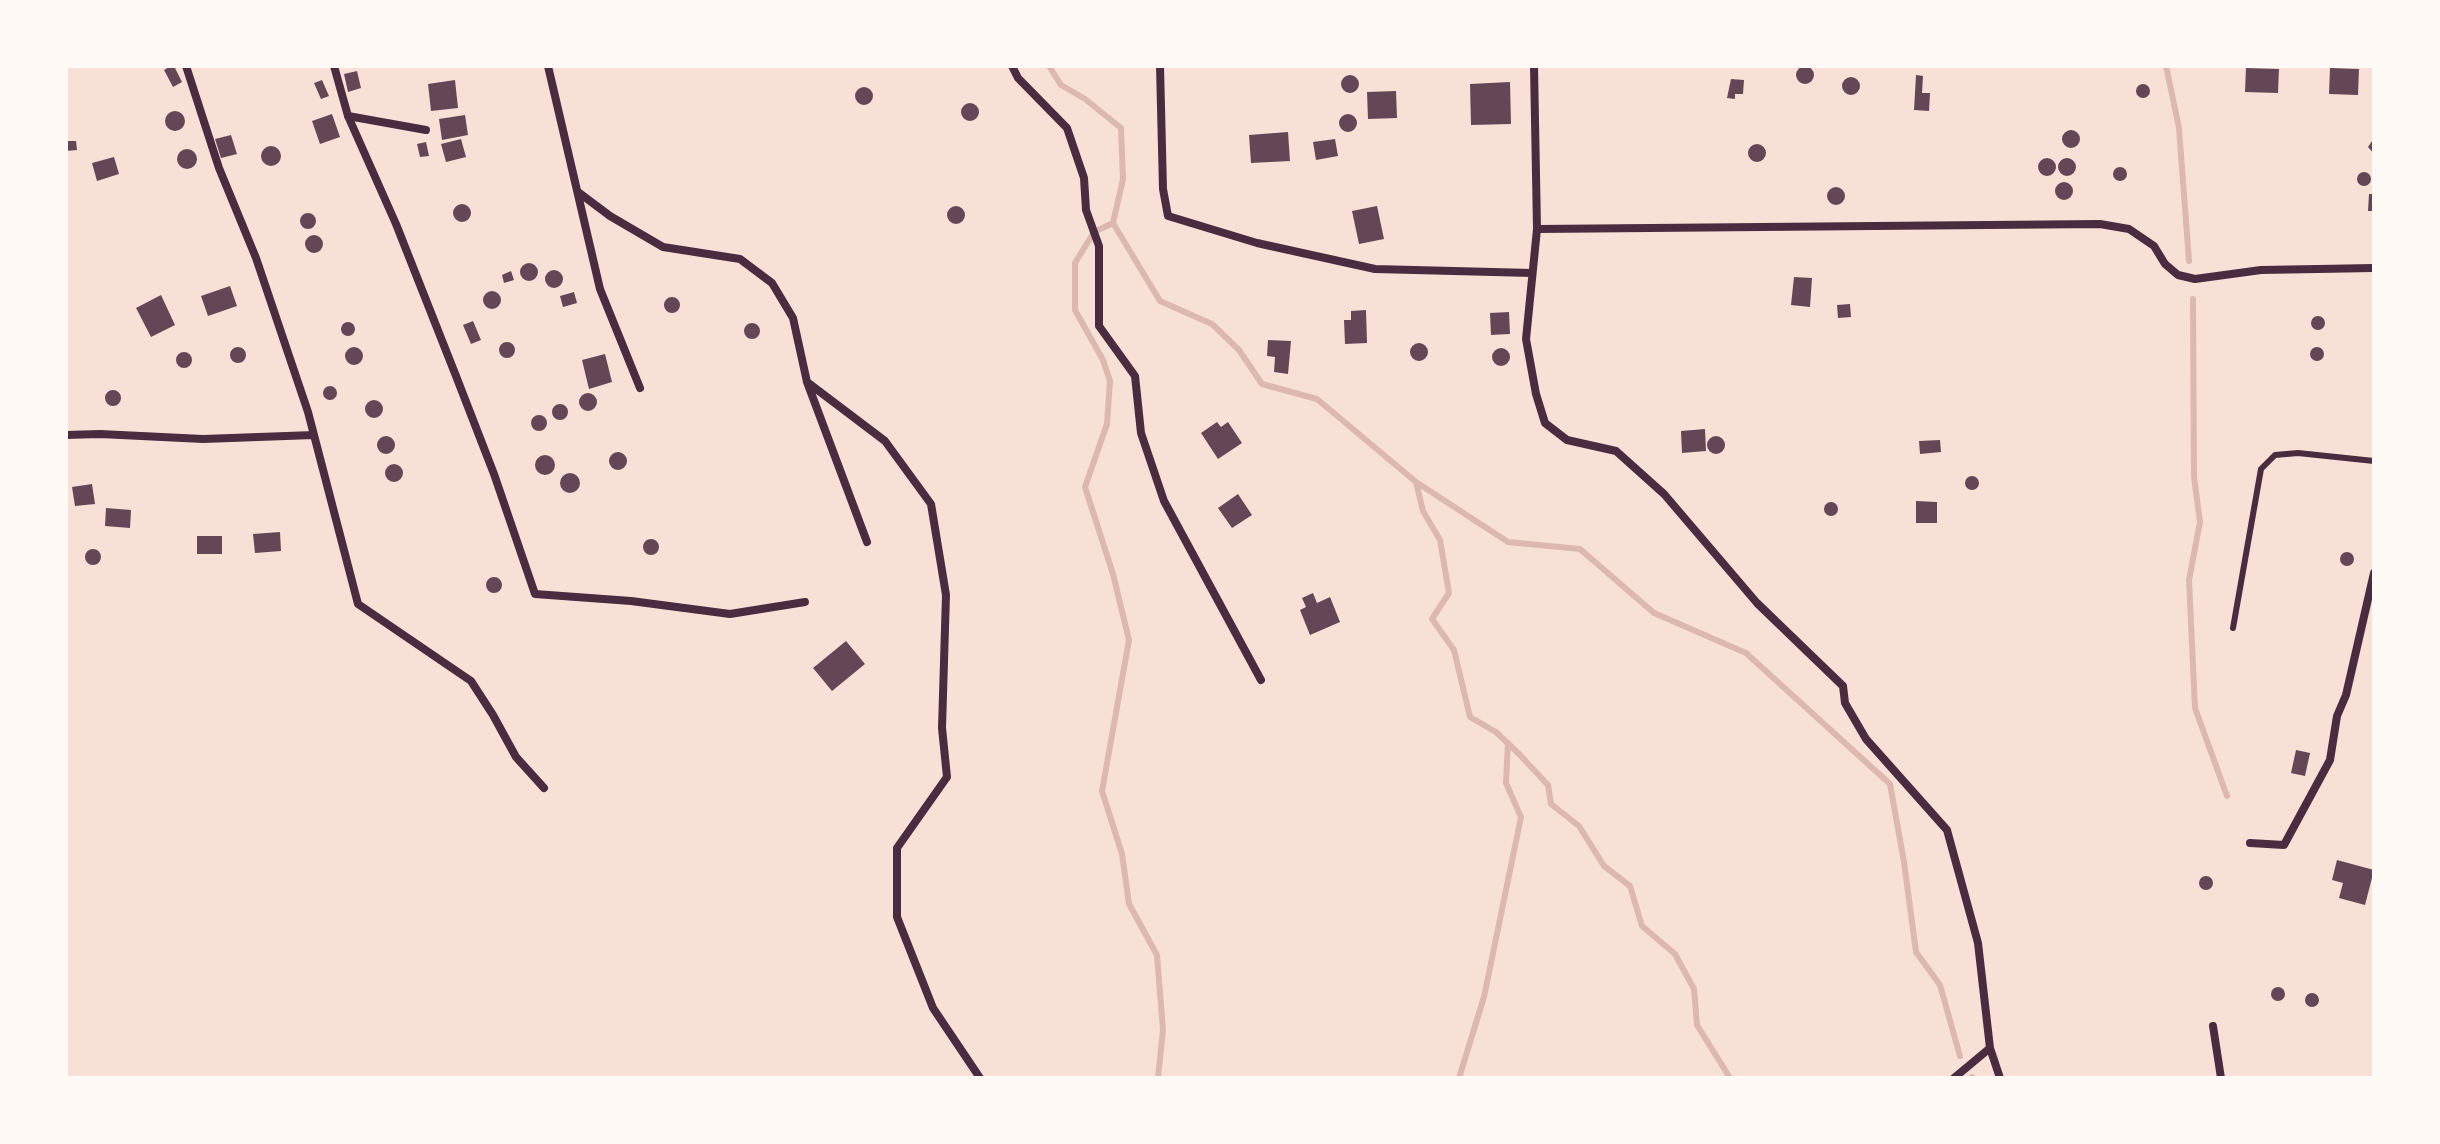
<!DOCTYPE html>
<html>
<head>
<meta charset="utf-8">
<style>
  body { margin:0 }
  #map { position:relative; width:2440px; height:1144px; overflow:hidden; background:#f7e1d7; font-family:"Source Sans 3",sans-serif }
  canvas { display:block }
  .frame { position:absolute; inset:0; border:68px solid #fffaf5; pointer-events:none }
</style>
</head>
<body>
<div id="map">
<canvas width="2440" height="1144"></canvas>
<div class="frame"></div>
</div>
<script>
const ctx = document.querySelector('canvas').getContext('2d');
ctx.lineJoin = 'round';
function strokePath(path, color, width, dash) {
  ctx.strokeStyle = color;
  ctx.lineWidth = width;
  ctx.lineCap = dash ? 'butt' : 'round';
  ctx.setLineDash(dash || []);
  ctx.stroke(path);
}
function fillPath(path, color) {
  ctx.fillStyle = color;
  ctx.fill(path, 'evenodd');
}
strokePath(new Path2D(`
  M 1049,66 L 1061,85 L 1085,99 L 1121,128 L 1123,179 L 1113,223 L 1094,232 L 1075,263 L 1075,310 L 1103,360 L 1110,381 L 1107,424 L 1085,487 L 1113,574 L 1129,640 L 1102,791 L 1122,854 L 1129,904 L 1157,955 L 1163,1030 L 1158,1078
  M 2166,66 L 2179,128 L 2189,261
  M 1113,223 L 1160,301 L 1212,324 L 1239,350 L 1262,384 L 1317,399 L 1416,482 L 1423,511 L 1440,540 L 1449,593 L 1432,619 L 1454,650 L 1470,717 L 1496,732 L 1520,755 L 1548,785 L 1551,804 L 1579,826 L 1604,866 L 1630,886 L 1642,926 L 1675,954 L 1694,989 L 1697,1025 L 1730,1078
  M 2193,299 L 2194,477 L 2200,522 L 2189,580 L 2195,708 L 2227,796
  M 1416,482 L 1508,542 L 1580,549 L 1654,613 L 1746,653 L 1890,784 L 1904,862 L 1916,952 L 1940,985 L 1960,1056
  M 1972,1077 L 1972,1078
  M 1459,1078 L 1484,997 L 1521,817 L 1506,783 L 1508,743`), '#dcb8b0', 6);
fillPath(new Path2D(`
  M 171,66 L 174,66 L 182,82 L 173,87 L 164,70 Z
  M1796 75a9 9 0 1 1 18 0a9 9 0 1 1-18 0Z
  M 2246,68 L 2279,69 L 2278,93 L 2245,92 Z
  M 2330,68 L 2359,69 L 2358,95 L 2329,94 Z
  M 357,71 L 361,88 L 348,92 L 344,74 Z
  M 1916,75 L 1923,76 L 1922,93 L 1930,93 L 1929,111 L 1914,110 Z
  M1341 84a9 9 0 1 1 18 0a9 9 0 1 1-18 0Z
  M1842 86a9 9 0 1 1 18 0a9 9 0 1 1-18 0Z
  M 1731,79 L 1744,80 L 1743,94 L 1735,94 L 1735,99 L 1727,98 Z
  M 322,80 L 329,96 L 321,99 L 314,83 Z
  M 455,80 L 458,108 L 431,111 L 428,84 Z
  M 1510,82 L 1511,124 L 1471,125 L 1470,84 Z
  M2136 91a7 7 0 1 1 14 0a7 7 0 1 1-14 0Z
  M855 96a9 9 0 1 1 18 0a9 9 0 1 1-18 0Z
  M 1396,91 L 1397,118 L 1368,119 L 1367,92 Z
  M961 112a9 9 0 1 1 18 0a9 9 0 1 1-18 0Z
  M165 121a10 10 0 1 1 20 0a10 10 0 1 1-20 0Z
  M 332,114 L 340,137 L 320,144 L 312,121 Z
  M1339 123a9 9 0 1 1 18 0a9 9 0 1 1-18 0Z
  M 465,115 L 468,135 L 442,140 L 439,119 Z
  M2062 139a9 9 0 1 1 18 0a9 9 0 1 1-18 0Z
  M 1288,132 L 1290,161 L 1251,163 L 1249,135 Z
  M 231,135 L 237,154 L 221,158 L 215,139 Z
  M 2374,138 L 2374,154 L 2368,147 Z
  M 461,139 L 466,157 L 446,162 L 441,144 Z
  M 1335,139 L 1338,156 L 1316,160 L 1313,142 Z
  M 66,141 L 76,141 L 77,150 L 66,151 Z
  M 426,142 L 429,156 L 420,157 L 417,144 Z
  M1748 153a9 9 0 1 1 18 0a9 9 0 1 1-18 0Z
  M261 156a10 10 0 1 1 20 0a10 10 0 1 1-20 0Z
  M177 159a10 10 0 1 1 20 0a10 10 0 1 1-20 0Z
  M 114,157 L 119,174 L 97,181 L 92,163 Z
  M2038 167a9 9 0 1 1 18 0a9 9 0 1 1-18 0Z
  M2058 167a9 9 0 1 1 18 0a9 9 0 1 1-18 0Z
  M2113 174a7 7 0 1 1 14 0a7 7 0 1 1-14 0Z
  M2357 179a7 7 0 1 1 14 0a7 7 0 1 1-14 0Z
  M2055 191a9 9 0 1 1 18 0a9 9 0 1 1-18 0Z
  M1827 196a9 9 0 1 1 18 0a9 9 0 1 1-18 0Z
  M 2369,194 L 2374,194 L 2374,211 L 2368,211 Z
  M453 213a9 9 0 1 1 18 0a9 9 0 1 1-18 0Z
  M 1377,206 L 1384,239 L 1359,244 L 1352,211 Z
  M947 215a9 9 0 1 1 18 0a9 9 0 1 1-18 0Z
  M300 221a8 8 0 1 1 16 0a8 8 0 1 1-16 0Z
  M305 244a9 9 0 1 1 18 0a9 9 0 1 1-18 0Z
  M520 272a9 9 0 1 1 18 0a9 9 0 1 1-18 0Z
  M545 279a9 9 0 1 1 18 0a9 9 0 1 1-18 0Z
  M 511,271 L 514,280 L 504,283 L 502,275 Z
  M 1794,277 L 1812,278 L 1810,307 L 1791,305 Z
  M 230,286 L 237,306 L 208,316 L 201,296 Z
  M483 300a9 9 0 1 1 18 0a9 9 0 1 1-18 0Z
  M 574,292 L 577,303 L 563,307 L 560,296 Z
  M 161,295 L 175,325 L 151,337 L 136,308 Z
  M664 305a8 8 0 1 1 16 0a8 8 0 1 1-16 0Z
  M 1850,304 L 1851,317 L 1838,318 L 1837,305 Z
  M 1366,310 L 1367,343 L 1345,344 L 1344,320 L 1351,320 L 1351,311 Z
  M 1509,312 L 1510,334 L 1491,335 L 1490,313 Z
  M2311 323a7 7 0 1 1 14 0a7 7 0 1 1-14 0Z
  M 473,321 L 481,340 L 471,344 L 463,325 Z
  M341 329a7 7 0 1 1 14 0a7 7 0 1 1-14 0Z
  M744 331a8 8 0 1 1 16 0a8 8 0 1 1-16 0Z
  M 1268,340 L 1291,341 L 1288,374 L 1274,372 L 1275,357 L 1267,356 Z
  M499 350a8 8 0 1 1 16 0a8 8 0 1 1-16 0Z
  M1410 352a9 9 0 1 1 18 0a9 9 0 1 1-18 0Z
  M345 356a9 9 0 1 1 18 0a9 9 0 1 1-18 0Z
  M230 355a8 8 0 1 1 16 0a8 8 0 1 1-16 0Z
  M2310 354a7 7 0 1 1 14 0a7 7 0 1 1-14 0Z
  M1492 357a9 9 0 1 1 18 0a9 9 0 1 1-18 0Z
  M176 360a8 8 0 1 1 16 0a8 8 0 1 1-16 0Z
  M 605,354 L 612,382 L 589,389 L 582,360 Z
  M323 393a7 7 0 1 1 14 0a7 7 0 1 1-14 0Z
  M105 398a8 8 0 1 1 16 0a8 8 0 1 1-16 0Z
  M579 402a9 9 0 1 1 18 0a9 9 0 1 1-18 0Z
  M365 409a9 9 0 1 1 18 0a9 9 0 1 1-18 0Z
  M552 412a8 8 0 1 1 16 0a8 8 0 1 1-16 0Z
  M531 423a8 8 0 1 1 16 0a8 8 0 1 1-16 0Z
  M 1217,422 L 1221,427 L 1228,422 L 1242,443 L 1218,459 L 1201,433 Z
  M 1705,429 L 1706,451 L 1682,453 L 1681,431 Z
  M377 445a9 9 0 1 1 18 0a9 9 0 1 1-18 0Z
  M1707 445a9 9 0 1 1 18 0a9 9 0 1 1-18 0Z
  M 1940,440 L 1941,452 L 1920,454 L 1919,441 Z
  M609 461a9 9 0 1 1 18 0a9 9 0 1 1-18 0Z
  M535 465a10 10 0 1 1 20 0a10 10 0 1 1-20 0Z
  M385 473a9 9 0 1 1 18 0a9 9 0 1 1-18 0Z
  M560 483a10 10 0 1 1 20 0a10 10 0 1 1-20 0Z
  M1965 483a7 7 0 1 1 14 0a7 7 0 1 1-14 0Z
  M 92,484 L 95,504 L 75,506 L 72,487 Z
  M 1238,494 L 1252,515 L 1232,528 L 1218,508 Z
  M 1916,501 L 1937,502 L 1937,523 L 1916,523 Z
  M1824 509a7 7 0 1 1 14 0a7 7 0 1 1-14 0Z
  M 106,508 L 131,510 L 130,528 L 105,526 Z
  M 280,532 L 281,551 L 255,553 L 253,534 Z
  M 197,536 L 222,536 L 222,554 L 197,554 Z
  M643 547a8 8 0 1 1 16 0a8 8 0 1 1-16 0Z
  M85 557a8 8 0 1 1 16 0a8 8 0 1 1-16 0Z
  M2340 559a7 7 0 1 1 14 0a7 7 0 1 1-14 0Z
  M486 585a8 8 0 1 1 16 0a8 8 0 1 1-16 0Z
  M 1313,593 L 1317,603 L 1330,597 L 1340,622 L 1310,635 L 1300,610 L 1306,607 L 1302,598 Z
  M 846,641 L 865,664 L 832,691 L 813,668 Z
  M 2296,750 L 2310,753 L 2305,776 L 2291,773 Z
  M 2337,860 L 2374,870 L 2365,905 L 2339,898 L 2343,883 L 2332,880 Z
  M2199 883a7 7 0 1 1 14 0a7 7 0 1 1-14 0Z
  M2271 994a7 7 0 1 1 14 0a7 7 0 1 1-14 0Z
  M2305 1000a7 7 0 1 1 14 0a7 7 0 1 1-14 0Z`), '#644757');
strokePath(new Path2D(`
  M 2233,628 L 2261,469 L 2275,455 L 2298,453 L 2374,461`), '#4a2c40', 6);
strokePath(new Path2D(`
  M 186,66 L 219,168 L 256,258 L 308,412 L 358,604 L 471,681 L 493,715 L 516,757 L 544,788
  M 334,66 L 348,116 L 396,224 L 456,376 L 494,474 L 535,594 L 631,601 L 730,614 L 805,602
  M 548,66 L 600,289 L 640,388
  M 1012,66 L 1018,78 L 1067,128 L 1084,178 L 1086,210 L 1099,246 L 1099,326 L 1135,376 L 1141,433 L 1164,501 L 1261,680
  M 1160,66 L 1163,189 L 1168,216 L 1257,243 L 1375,269 L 1532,273
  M 1534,66 L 1537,229 L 1526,339 L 1536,394 L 1545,423 L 1567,440 L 1616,451 L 1664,494 L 1757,603 L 1843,686 L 1845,703 L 1866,739 L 1947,830 L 1978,943 L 1990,1048 L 2000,1078
  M 348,116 L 426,130
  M 578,192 L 610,216 L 663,247 L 740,259 L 772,283 L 793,318 L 807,382 L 867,542
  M 1537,229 L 2100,224 L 2129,229 L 2154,246 L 2165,264 L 2178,275 L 2195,279 L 2261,270 L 2374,268
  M 807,382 L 885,441 L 931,504 L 946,595 L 942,728 L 947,777 L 897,848 L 897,917 L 933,1008 L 980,1078
  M 66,435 L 100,434 L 203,439 L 314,435
  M 2250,843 L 2284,845 L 2330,760 L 2337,716 L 2346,695 L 2374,573
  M 2213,1026 L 2221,1078
  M 1954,1078 L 1990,1048`), '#4a2c40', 8);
</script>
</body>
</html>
